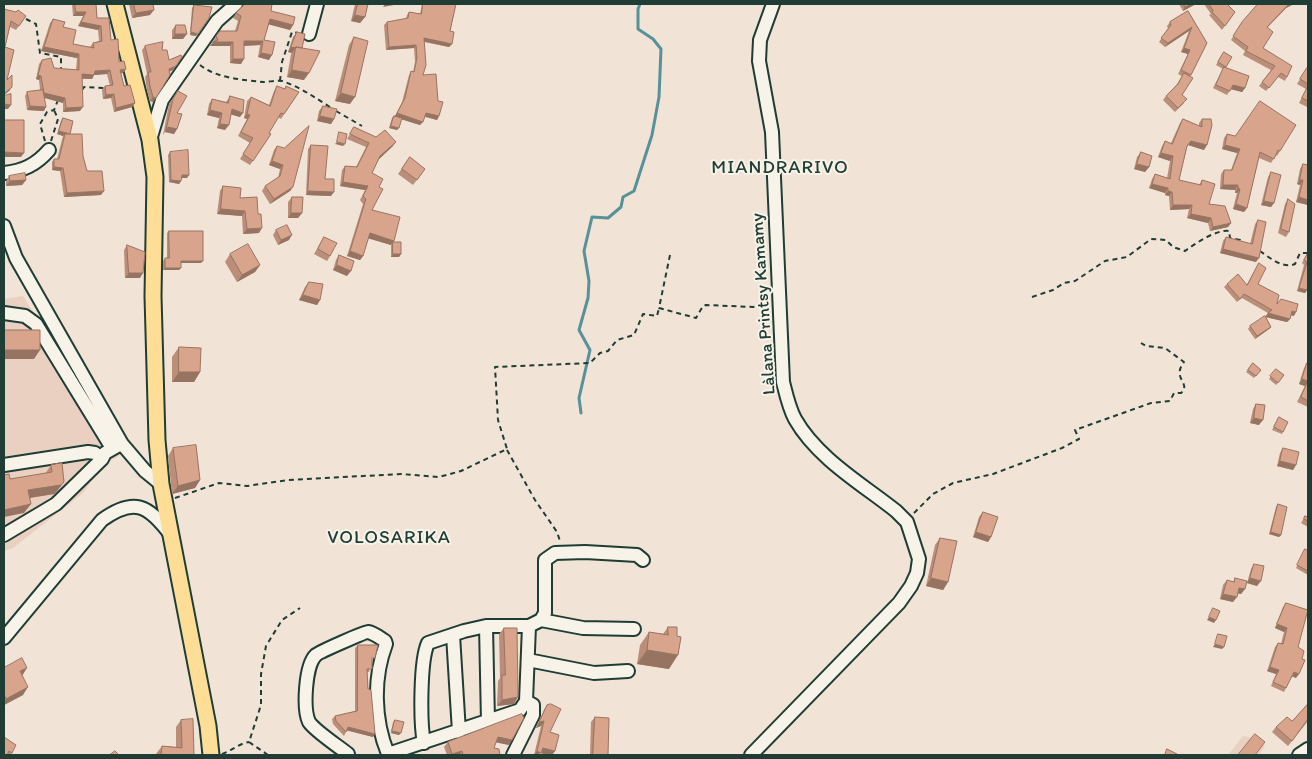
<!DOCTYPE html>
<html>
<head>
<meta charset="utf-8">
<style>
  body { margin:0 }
  #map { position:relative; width:1312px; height:759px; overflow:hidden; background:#f1e3d6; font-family:Itim,sans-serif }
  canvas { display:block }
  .frame { position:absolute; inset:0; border:5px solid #1f3d34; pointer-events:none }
</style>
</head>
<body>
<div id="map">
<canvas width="1312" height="759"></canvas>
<div class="frame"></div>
</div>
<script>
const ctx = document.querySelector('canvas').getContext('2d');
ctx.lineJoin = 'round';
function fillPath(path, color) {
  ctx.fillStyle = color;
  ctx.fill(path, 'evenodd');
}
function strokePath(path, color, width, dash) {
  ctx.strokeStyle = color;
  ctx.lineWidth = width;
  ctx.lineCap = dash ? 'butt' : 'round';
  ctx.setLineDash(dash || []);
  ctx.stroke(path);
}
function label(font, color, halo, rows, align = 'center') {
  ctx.font = font + ' Itim,sans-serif';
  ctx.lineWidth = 4;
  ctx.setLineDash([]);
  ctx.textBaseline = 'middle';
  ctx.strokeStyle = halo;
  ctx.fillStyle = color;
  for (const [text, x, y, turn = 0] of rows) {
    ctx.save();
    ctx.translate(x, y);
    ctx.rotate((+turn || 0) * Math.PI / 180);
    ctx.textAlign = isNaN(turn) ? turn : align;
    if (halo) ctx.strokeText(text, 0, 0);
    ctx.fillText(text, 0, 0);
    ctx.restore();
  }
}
fillPath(new Path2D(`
  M 23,296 L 122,454 L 102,466 L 83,493 L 13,548 L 4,551 L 4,299 Z
  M 1243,736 L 1254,738 L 1265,746 L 1259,755 L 1228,755 Z`), '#ead0c0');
strokePath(new Path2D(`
  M 581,413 L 579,398 L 590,350 L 579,330 L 588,298 L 589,281 L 584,251 L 592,217 L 608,218 L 621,207 L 623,197 L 634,191 L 652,135 L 659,97 L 661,49 L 653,39 L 638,29 L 638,9 L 640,4`), '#579199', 3);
const minor = new Path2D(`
  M 309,34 L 317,4
  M 150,140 L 162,100 L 217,21 L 236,4
  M 4,173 C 23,171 36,165 49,150
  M 4,226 L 16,258 L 122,444 L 145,471 L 161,484
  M 4,313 L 25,316 L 36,324 L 112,448
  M 4,465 L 88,452 L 95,453 L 102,459
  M 4,535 L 56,504 L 102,459 L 105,453 L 119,445
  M 541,620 L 583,628 L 634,629
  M 486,626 L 488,722
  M 453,635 L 459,732
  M 4,638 L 102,520 C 134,497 148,505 170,534
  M 528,660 L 594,673 L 628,671
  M 424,743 C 420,723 420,660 428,643 L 464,631 L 486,626 L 529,626 L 541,620 L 545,613 L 545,560 L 555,553 L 585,552 L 637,555 L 643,560
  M 348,754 C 338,746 315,731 309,722 C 303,709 305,665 316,655 C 319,652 365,632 368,632 C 374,633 380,638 385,641 L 386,644 C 373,678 374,720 388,754 L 520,710 L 526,701 L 529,626
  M 513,755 L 533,715 L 533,705 L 526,701
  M 751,755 L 899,603 L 911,586 L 917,573 L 919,559 L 907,522 L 896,511 C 862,484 817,458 795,419 C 789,408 786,394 783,382 L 772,132 L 759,61 L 760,40 L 773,4
  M 1299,755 L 1308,749`);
const major = new Path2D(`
  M 115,4 L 150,140 L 155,177 L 153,296 L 157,440 L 161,484 L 208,726 L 211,755`);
strokePath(minor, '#1f3d34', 16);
strokePath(major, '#1f3d34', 19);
strokePath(new Path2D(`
  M 26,19 L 36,24 L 40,53 L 61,57 L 61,70
  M 200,65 C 216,78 243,80 263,82 C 269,82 276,80 282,81 C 300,87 314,97 330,107
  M 280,81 L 282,62 L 292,32 L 298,33
  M 82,90 L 84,87 L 105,88
  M 336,111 L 362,126
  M 45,141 L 40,124 L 47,112 L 54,110 L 58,100
  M 51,141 L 58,119 L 54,110
  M 1260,251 C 1270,258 1283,269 1295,264 L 1300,253 L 1308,253
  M 670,255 L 659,308 L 696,318 L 703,306 L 706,305 L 753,307 L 769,305
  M 1032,297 L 1053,290 L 1064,283 L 1075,281 L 1105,261 L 1127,257 L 1151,239 L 1166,240 L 1173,247 L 1185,251 C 1196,243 1217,229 1229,231 L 1230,238 L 1240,240 L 1240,243
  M 507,450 L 535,500 L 557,532 L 560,541
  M 175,498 L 219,483 L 247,486 L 288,480 L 401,474 L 439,477 L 461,471 L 507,449 L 498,420 L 495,367 L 590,363 L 600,353 L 608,351 L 617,340 L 634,335 L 643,314 L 657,316 L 659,308
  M 914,513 L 933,494 L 953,483 L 993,474 L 1062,448 L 1079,439 L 1075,430 L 1151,403 L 1170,401 L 1174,393 L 1181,393 C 1192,383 1171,379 1184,362 L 1165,348 L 1146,346 L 1141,343
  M 222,754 C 231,751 240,743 249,742
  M 268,755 L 249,742 L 261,705 L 261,674 L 266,646 L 282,620 L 300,608`), '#1f3d34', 2, [5, 4]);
strokePath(minor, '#f7f3e8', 12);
strokePath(major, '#fedd96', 15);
fillPath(new Path2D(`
  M 72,4 L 96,4 L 97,18 L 111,40 L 123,73 L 121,73 L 124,86 L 135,103 L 132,107 L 114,112 L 111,98 L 103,99 L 102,90 L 105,86 L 110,86 L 107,74 L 94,75 L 92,79 L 82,79 L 80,111 L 63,112 L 63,103 L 44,98 L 44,111 L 27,110 L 25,96 L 27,92 L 40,90 L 39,80 L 36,79 L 39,64 L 42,60 L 54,68 L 76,70 L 77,58 L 41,51 L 50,23 L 53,19 L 63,27 L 73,44 L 90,47 L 93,43 L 99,41 L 98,30 L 78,26 L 83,16 L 73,16 Z
  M 129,4 L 153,4 L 150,15 L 132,18 Z
  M 244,4 L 272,4 L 271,11 L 293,25 L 290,30 L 269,24 L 264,40 L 269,60 L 258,57 L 260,45 L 244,46 L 241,64 L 230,63 L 230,46 L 210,46 L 220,31 L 235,31 L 238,21 L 233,18 L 236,13 L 244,5 Z
  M 355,4 L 368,4 L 365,17 L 360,23 L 351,21 Z
  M 422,4 L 456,4 L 450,31 L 452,44 L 449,47 L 424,42 L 423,75 L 439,116 L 437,120 L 425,117 L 420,125 L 401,119 L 397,130 L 389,128 L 392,118 L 394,116 L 395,116 L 402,102 L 409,75 L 411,71 L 413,72 L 415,62 L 414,48 L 386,50 L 384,25 L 387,22 L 406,19 L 407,15 L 409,12 L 420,14 Z
  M 1179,4 L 1196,4 L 1183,11 Z
  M 1204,4 L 1227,4 L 1235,12 L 1222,30 L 1209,15 L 1211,14 Z
  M 1258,4 L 1294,4 L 1286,8 L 1267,28 L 1263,48 L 1287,77 L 1285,81 L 1278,77 L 1266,91 L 1259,86 L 1271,70 L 1243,55 L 1245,51 L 1231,40 L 1242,22 Z
  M 194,5 L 196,36 L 190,35 L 192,8 Z
  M 4,9 L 26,16 L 16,30 L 10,27 L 5,47 L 7,80 L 12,87 L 9,91 L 4,95 Z
  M 1188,11 L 1207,43 L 1190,77 L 1182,95 L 1184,103 L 1175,112 L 1163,100 L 1166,96 L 1177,84 L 1182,76 L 1178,74 L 1188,54 L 1181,52 L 1189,31 L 1165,47 L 1159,42 L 1168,29 L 1167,26 L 1170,22 Z
  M 176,25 L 183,39 L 172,39 L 172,30 Z
  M 297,32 L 302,48 L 304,80 L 287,77 L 291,54 L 292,53 L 288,52 L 293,37 Z
  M 354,37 L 350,104 L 335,101 L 349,45 Z
  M 145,46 L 162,50 L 169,60 L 173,70 L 169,72 L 156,98 L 153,102 L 150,101 L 147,90 L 145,77 L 147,74 L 142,50 Z
  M 1224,52 L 1226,68 L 1245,88 L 1242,92 L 1231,89 L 1227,95 L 1213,88 L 1223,69 L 1216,65 Z
  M 1307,68 L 1308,69 L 1308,106 L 1307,107 L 1299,103 L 1306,89 L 1297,84 Z
  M 277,86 L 284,89 L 286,86 L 299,92 L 281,119 L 278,117 L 269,133 L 271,134 L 250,165 L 240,159 L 250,143 L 238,136 L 247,119 L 244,118 L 247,101 L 251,97 L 269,105 L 274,91 Z
  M 178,91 L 177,113 L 177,129 L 174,134 L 165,132 L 163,135 L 169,104 Z
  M 230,96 L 240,117 L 231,114 L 225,130 L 217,128 L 219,118 L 207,115 L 209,104 L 212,99 L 226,102 Z
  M 323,106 L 334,119 L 331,124 L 317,121 L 319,111 Z
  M 63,118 L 70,134 L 83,156 L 87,171 L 101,195 L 64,197 L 60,171 L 52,170 L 52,162 L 54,159 L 57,159 L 63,136 L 57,134 L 61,121 Z
  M 1183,119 L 1199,126 L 1199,123 L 1202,119 L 1204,150 L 1188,145 L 1187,147 L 1179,180 L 1199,185 L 1202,180 L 1209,204 L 1231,223 L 1228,227 L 1210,231 L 1208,223 L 1187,218 L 1189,209 L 1170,210 L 1169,196 L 1165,195 L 1165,193 L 1149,188 L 1152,179 L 1155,174 L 1167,178 L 1170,161 L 1158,157 L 1162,146 L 1165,141 L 1171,143 L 1180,123 Z
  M 354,127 L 393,146 L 379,159 L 372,173 L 379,187 L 372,210 L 394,241 L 391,245 L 368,238 L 363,256 L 360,260 L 347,256 L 363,204 L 360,200 L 365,190 L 340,186 L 342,170 L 345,166 L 356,167 L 366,147 L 347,139 Z
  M 1227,134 L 1280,151 L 1277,156 L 1276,155 L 1271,163 L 1259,158 L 1247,208 L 1244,212 L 1233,209 L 1237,193 L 1235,193 L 1235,190 L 1220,189 L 1221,174 L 1224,170 L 1231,170 L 1237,153 L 1222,149 L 1224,138 Z
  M 311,145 L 325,179 L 331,196 L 306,195 L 308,149 Z
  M 277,146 L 293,187 L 290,191 L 270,204 L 262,191 L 265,186 L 278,178 L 280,169 L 269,165 L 274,150 Z
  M 170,152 L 187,178 L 181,178 L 181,181 L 179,184 L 169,182 L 168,155 Z
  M 1141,152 L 1149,167 L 1145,172 L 1134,169 L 1137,157 Z
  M 410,157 L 425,169 L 413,185 L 398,174 Z
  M 1308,161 L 1308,205 L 1296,202 L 1300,185 L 1297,184 L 1300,169 L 1303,164 L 1307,165 Z
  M 1271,172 L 1274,203 L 1271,207 L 1261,205 L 1268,177 Z
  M 9,176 L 26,180 L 22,185 L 6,186 L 6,181 Z
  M 223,186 L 240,198 L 259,233 L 243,234 L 242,216 L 217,214 L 220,191 Z
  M 292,197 L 302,213 L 298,218 L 288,218 L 288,202 Z
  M 1288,199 L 1289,232 L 1286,237 L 1278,233 L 1285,204 Z
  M 1258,220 L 1256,262 L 1220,253 L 1223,241 L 1226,237 L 1250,244 L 1255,224 Z
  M 276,230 L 289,240 L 278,245 L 273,235 Z
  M 169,231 L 201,263 L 181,263 L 179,270 L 163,270 L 163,261 L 165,258 L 167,258 L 167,233 Z
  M 324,237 L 330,256 L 327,261 L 314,254 Z
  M 393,242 L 401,254 L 399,257 L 391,257 L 391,244 Z
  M 127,245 L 140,278 L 125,278 L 124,250 Z
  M 1308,252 L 1307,290 L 1305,293 L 1297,291 L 1304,265 L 1302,263 Z
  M 230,254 L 260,265 L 255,272 L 237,282 L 225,262 Z
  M 339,255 L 347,276 L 333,270 L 336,260 Z
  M 1259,263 L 1258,284 L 1277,304 L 1294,316 L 1291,315 L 1290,319 L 1287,322 L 1266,317 L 1271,327 L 1269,329 L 1255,339 L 1248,329 L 1250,326 L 1266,316 L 1268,313 L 1242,298 L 1237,302 L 1224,287 L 1227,284 L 1247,284 Z
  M 309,282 L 320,300 L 317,305 L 299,300 L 305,287 Z
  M 179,347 L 200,372 L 194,382 L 172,382 L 172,357 Z
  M 1253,363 L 1261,370 L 1254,378 L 1246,372 Z
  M 1307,363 L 1308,363 L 1308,407 L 1297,402 L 1305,386 L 1299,384 L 1304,368 Z
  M 1276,369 L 1284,375 L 1276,385 L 1269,379 Z
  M 1256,404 L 1259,425 L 1250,423 L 1253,409 Z
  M 1279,417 L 1283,432 L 1282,434 L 1272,430 Z
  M 173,448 L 200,480 L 195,488 L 172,494 L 168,456 Z
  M 1283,448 L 1296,465 L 1293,470 L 1277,466 L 1280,453 Z
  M 51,465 L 58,490 L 54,494 L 30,498 L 24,513 L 10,479 L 45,474 Z
  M 1278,504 L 1281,535 L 1279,537 L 1269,534 L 1276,507 Z
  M 983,512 L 991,537 L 988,542 L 973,537 L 979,517 Z
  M 1305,516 L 1308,517 L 1308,527 L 1301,523 Z
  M 940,538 L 948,582 L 943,590 L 926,586 L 935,545 Z
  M 1305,549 L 1308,551 L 1308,575 L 1296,568 Z
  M 1254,564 L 1257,586 L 1247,583 L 1251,569 Z
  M 1235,578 L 1245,589 L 1241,594 L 1238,593 L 1233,602 L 1220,599 L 1223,585 L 1227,580 L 1233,582 Z
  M 1286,603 L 1298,647 L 1296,678 L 1292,676 L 1284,692 L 1271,686 L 1276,674 L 1267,671 L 1275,647 L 1278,643 L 1281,644 L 1284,632 L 1275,628 L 1283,607 Z
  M 668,627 L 669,669 L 637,664 L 640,645 L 649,632 L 663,634 Z
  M 504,628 L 514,704 L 497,706 L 498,681 L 500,678 L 499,634 Z
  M 358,645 L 373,661 L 372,661 L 369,672 L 367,672 L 368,689 L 373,737 L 347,730 L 344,736 L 333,724 L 332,719 L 335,716 L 355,711 L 355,648 Z
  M 4,668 L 22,675 L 23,695 L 4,705 Z
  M 1308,704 L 1308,721 L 1288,746 L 1272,732 L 1276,727 L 1292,721 Z
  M 547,705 L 550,732 L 555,751 L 552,755 L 548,755 L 540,753 L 539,755 L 534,755 L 541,726 L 536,728 L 544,710 Z
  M 522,714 L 509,745 L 496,742 L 494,748 L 500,755 L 447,755 L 444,747 L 448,742 Z
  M 595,717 L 608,755 L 590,755 L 591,722 Z
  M 181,720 L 194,755 L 156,755 L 156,754 L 162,746 L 176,747 L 176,727 Z
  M 395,720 L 399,735 L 391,733 L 393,722 Z
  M 4,737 L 12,753 L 10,755 L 4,755 Z`), '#ba8e78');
fillPath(new Path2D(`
  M 385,4 L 394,4 L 394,5 L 383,7 Z
  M 1192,4 L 1196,4 L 1183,11 L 1185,7 Z
  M 1289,4 L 1294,4 L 1286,8 L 1264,31 Z
  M 154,10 L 150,15 L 132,18 L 136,13 Z
  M 76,12 L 86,12 L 83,16 L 73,16 Z
  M 355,15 L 365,17 L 360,23 L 351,21 Z
  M 270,19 L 293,25 L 290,30 L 267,24 Z
  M 81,22 L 101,26 L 98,30 L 78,26 Z
  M 1192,27 L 1189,31 L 1165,47 L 1168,43 Z
  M 191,32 L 198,34 L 196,36 L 190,35 Z
  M 175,34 L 187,34 L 183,39 L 172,39 Z
  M 424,38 L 452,44 L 449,47 L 422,41 Z
  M 244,41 L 263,41 L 260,45 L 241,46 Z
  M 213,42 L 233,42 L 230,46 L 210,46 Z
  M 416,45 L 414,48 L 386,50 L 389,47 Z
  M 44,47 L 79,54 L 77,58 L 41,51 Z
  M 291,47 L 295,48 L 292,53 L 288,52 Z
  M 1184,48 L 1190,50 L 1188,54 L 1181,52 Z
  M 261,53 L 272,55 L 269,60 L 258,57 Z
  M 233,59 L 244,59 L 241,64 L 230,63 Z
  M 176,66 L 173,70 L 166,73 L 169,69 Z
  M 126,69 L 123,73 L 117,74 L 120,70 Z
  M 110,70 L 107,74 L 94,75 L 92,79 L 79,78 L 82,74 L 95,71 Z
  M 292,70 L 309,73 L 304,80 L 287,77 Z
  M 38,75 L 41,76 L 39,80 L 36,79 Z
  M 1233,85 L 1245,88 L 1242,92 L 1230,89 Z
  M 12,87 L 9,91 L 4,95 L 4,94 Z
  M 44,93 L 65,98 L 63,103 L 42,97 Z
  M 341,93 L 355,97 L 350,104 L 335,101 Z
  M 114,94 L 111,98 L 103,99 L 106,95 Z
  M 153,97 L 156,98 L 153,102 L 150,101 Z
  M 135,103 L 132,107 L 114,112 L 116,108 Z
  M 4,104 L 11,105 L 8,109 L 4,109 Z
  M 30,106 L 46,107 L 44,111 L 27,110 Z
  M 83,107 L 80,111 L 63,112 L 66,108 Z
  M 232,109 L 243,113 L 240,117 L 229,114 Z
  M 210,110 L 222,113 L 219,118 L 207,115 Z
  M 397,113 L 423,122 L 420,125 L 394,117 Z
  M 426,113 L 439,116 L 437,120 L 424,116 Z
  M 247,114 L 250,115 L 247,119 L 244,118 Z
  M 320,116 L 334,119 L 331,124 L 317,121 Z
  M 220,124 L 229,125 L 225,130 L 217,128 Z
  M 391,126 L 399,128 L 397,130 L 389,128 Z
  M 168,127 L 177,129 L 174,134 L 165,132 Z
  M 59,131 L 70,134 L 65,134 L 63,136 L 57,134 Z
  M 1191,141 L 1207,145 L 1204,150 L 1188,145 L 1184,150 Z
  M 337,142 L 345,144 L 343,146 L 335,144 Z
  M 396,142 L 393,146 L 377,161 L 380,156 Z
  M 1225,145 L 1240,149 L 1237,153 L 1222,149 Z
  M 4,152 L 24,153 L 21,157 L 4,157 Z
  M 1161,153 L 1173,156 L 1170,161 L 1158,157 Z
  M 272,161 L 283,165 L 280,169 L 269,165 Z
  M 1137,164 L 1149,167 L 1145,172 L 1134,169 Z
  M 54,167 L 63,168 L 60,171 L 52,170 Z
  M 182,175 L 189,175 L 187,178 L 180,178 Z
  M 26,180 L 22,185 L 6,186 L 10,181 Z
  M 171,180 L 181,181 L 179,184 L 169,182 Z
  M 1300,180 L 1303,180 L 1300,185 L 1297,184 Z
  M 343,182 L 368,186 L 365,190 L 340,186 Z
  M 1152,184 L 1168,188 L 1165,193 L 1149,188 Z
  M 1223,185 L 1238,185 L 1235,190 L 1220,189 Z
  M 293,187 L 290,191 L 270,204 L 274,199 Z
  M 1238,188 L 1240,189 L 1237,193 L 1235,193 Z
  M 104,191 L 101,195 L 64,197 L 67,193 Z
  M 308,191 L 334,192 L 331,196 L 306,195 Z
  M 1168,191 L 1172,192 L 1169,196 L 1165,195 Z
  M 1299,197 L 1308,200 L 1308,205 L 1296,202 Z
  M 1264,201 L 1274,203 L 1271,207 L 1261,205 Z
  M 1236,204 L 1247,208 L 1244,212 L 1233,209 Z
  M 1173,205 L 1192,205 L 1189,209 L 1170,210 Z
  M 221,209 L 245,211 L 242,216 L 217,214 Z
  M 291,213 L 302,213 L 298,218 L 288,218 Z
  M 1191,214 L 1211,218 L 1208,223 L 1187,218 Z
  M 1231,223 L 1228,227 L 1210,231 L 1213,227 Z
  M 262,228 L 259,233 L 243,234 L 247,229 Z
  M 370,233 L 394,241 L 391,245 L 367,238 Z
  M 292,235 L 289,240 L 278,245 L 281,240 Z
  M 1223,249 L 1259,258 L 1256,262 L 1220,253 Z
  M 350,251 L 363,256 L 360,260 L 347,256 Z
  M 393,254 L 401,254 L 399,257 L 391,257 Z
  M 181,261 L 203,261 L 201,263 L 179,263 Z
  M 260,265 L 255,272 L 237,282 L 242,275 Z
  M 337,265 L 351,271 L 347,276 L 333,270 Z
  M 165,268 L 181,268 L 179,270 L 163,270 Z
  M 129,273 L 143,273 L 140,278 L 125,278 Z
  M 1299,288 L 1307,290 L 1305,293 L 1297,291 Z
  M 303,295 L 320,300 L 317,305 L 299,300 Z
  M 1292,311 L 1296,312 L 1294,316 L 1289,315 Z
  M 1268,313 L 1290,319 L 1287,322 L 1265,317 Z
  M 1271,327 L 1269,329 L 1255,339 L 1257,336 Z
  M 4,350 L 40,350 L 34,359 L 4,359 Z
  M 179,372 L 200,372 L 194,382 L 172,382 Z
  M 1302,379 L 1308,381 L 1305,386 L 1299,384 Z
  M 1254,418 L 1263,420 L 1259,425 L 1250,423 Z
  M 1280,461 L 1296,465 L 1293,470 L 1277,466 Z
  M 200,480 L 195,488 L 172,494 L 178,486 Z
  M 64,482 L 58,490 L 54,494 L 22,499 L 28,490 Z
  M 31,504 L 24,513 L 4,517 L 4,510 Z
  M 976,532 L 991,537 L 988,542 L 973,537 Z
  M 1271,532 L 1281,535 L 1279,537 L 1269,534 Z
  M 931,578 L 948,582 L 943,590 L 926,586 Z
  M 1250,578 L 1261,581 L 1257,586 L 1247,583 Z
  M 1239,588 L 1245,589 L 1241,594 L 1236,593 Z
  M 1223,594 L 1237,597 L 1233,602 L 1220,599 Z
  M 1209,617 L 1216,620 L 1214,623 L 1207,620 Z
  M 1277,624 L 1287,628 L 1284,632 L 1275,628 Z
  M 1215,644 L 1224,647 L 1222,649 L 1213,647 Z
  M 647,650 L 678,655 L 669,669 L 637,664 Z
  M 1270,667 L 1279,670 L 1276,674 L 1267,671 Z
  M 27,668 L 22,676 L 20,671 Z
  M 1294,672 L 1299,674 L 1296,678 L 1291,676 Z
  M 28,687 L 23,695 L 4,705 L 4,703 L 6,699 Z
  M 518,697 L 514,704 L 497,706 L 502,700 Z
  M 544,721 L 541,726 L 536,728 L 539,722 Z
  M 348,727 L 375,734 L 373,737 L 345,730 Z
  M 392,731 L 401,733 L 399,735 L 391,733 Z
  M 498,737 L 512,740 L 509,745 L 494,742 Z
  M 543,748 L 555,751 L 552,755 L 548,755 L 540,753 L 539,755 L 534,755 L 537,751 Z
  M 462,751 L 459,755 L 451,755 L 452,754 Z`), '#977462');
const building = new Path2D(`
  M 75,4 L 96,4 L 97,18 L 109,18 L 111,40 L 118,39 L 119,62 L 124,61 L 126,69 L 120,70 L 124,86 L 130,85 L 135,103 L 116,108 L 114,94 L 106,95 L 105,86 L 113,85 L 110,70 L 95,71 L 94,75 L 82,74 L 83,107 L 66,108 L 65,98 L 44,93 L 41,76 L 38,75 L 42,60 L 51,58 L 54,68 L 79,70 L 79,54 L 44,47 L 53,19 L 65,22 L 63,27 L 76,30 L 73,44 L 94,48 L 93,43 L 102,41 L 101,26 L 81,22 L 86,12 L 76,12 Z
  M 134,4 L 153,4 L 154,10 L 136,13 Z
  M 245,4 L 272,4 L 271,11 L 295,17 L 293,25 L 270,19 L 264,40 L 275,42 L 272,55 L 261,53 L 263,41 L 244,41 L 244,59 L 233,59 L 233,42 L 213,42 L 218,40 L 216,36 L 220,31 L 237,31 L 241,16 L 236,13 Z
  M 358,4 L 368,4 L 365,17 L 355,15 Z
  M 423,4 L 456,4 L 450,31 L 454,32 L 452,44 L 424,38 L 426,65 L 423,75 L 436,74 L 438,101 L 443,102 L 439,116 L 426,113 L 423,122 L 397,113 L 405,98 L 411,71 L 414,72 L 417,58 L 416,45 L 389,47 L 387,22 L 408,18 L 409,12 L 421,14 Z
  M 1184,4 L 1192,4 L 1185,7 Z
  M 1209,4 L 1227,4 L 1235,12 L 1225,26 L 1212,12 L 1213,11 Z
  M 1258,4 L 1289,4 L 1267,27 L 1273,32 L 1263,48 L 1292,66 L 1287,77 L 1281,73 L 1269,88 L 1262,82 L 1275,66 L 1246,51 L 1248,47 L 1233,36 L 1242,22 Z
  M 194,5 L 212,7 L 209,18 L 198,34 L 191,32 Z
  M 4,9 L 16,12 L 18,10 L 26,16 L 19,26 L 11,21 L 5,47 L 14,50 L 7,80 L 12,75 L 12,87 L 4,94 Z
  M 1188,11 L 1207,43 L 1191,75 L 1181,70 L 1190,50 L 1184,48 L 1192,27 L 1168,43 L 1161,38 L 1171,25 L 1170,22 Z
  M 176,25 L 185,25 L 187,34 L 175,34 Z
  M 297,32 L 305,34 L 302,48 L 296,47 L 296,48 L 291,47 Z
  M 354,37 L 368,41 L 355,97 L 341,93 Z
  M 163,42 L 162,50 L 167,50 L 169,60 L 181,55 L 182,57 L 176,66 L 169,69 L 170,75 L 156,98 L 153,97 L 150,86 L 148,72 L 151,72 L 145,46 Z
  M 296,47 L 320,51 L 309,73 L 292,70 Z
  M 1224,52 L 1232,57 L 1226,67 L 1218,62 Z
  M 1224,67 L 1249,76 L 1245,88 L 1233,85 L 1230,91 L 1216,85 Z
  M 1307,68 L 1308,69 L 1308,84 L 1300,79 Z
  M 1184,73 L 1193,78 L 1182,95 L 1187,99 L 1178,108 L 1166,96 L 1178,84 Z
  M 277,86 L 285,89 L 286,86 L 299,92 L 284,114 L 281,113 L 269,133 L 271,134 L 253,161 L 243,154 L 253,138 L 241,132 L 250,115 L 247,114 L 251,97 L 270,106 Z
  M 1308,86 L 1308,101 L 1302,98 Z
  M 43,90 L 46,107 L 30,106 L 27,92 Z
  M 178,91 L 187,96 L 177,113 L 182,114 L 177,129 L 168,127 L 166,130 L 173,99 Z
  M 11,94 L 11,105 L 4,104 L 4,96 Z
  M 230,96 L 244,100 L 243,113 L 232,109 L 229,125 L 220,124 L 222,113 L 210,110 L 212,99 L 228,103 Z
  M 1260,101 L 1296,125 L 1280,151 L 1278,150 L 1274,159 L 1260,152 L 1247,208 L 1236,204 L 1240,189 L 1238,188 L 1238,185 L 1223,185 L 1224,170 L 1232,170 L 1240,149 L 1225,145 L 1227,134 L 1235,136 Z
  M 323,106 L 337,109 L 334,119 L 320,116 Z
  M 394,116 L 402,118 L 399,128 L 391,126 Z
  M 63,118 L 73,121 L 70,134 L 82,134 L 83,156 L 87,171 L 102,171 L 104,191 L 67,193 L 63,168 L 54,167 L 54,159 L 59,159 L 65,134 L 70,134 L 59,131 Z
  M 1183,119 L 1202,127 L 1202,119 L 1211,119 L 1212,125 L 1207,145 L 1191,141 L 1187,146 L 1179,180 L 1201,185 L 1202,180 L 1215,184 L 1209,204 L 1225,206 L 1231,223 L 1213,227 L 1211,218 L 1191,214 L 1192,205 L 1173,205 L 1172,192 L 1168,191 L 1168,188 L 1152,184 L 1155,174 L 1170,179 L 1173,156 L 1161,153 L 1165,141 L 1172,144 Z
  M 4,120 L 24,120 L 24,153 L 4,152 Z
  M 309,126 L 293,187 L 274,199 L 265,186 L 280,176 L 283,165 L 272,161 L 277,146 L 284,148 Z
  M 354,127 L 376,137 L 385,130 L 396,142 L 380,156 L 372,173 L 383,179 L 379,187 L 383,189 L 372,210 L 400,217 L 394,241 L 370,233 L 363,256 L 350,251 L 366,199 L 363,196 L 368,186 L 343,182 L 345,166 L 357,167 L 369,143 L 350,134 Z
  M 339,132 L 347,134 L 345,144 L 337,142 Z
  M 311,145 L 328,146 L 325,179 L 334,179 L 334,192 L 308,191 Z
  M 188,150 L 189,175 L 182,175 L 181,181 L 171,180 L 170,152 Z
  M 1141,152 L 1152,156 L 1149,167 L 1137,164 Z
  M 410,157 L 425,169 L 417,180 L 402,169 Z
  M 1303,164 L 1308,165 L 1308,200 L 1299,197 L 1303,180 L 1300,180 Z
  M 1271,172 L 1281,175 L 1274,203 L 1264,201 Z
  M 25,173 L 26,180 L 10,181 L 9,176 Z
  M 223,186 L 241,188 L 240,198 L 257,197 L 258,214 L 261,214 L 262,228 L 247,229 L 245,211 L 221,209 Z
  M 292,197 L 303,197 L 302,213 L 291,213 Z
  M 1288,199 L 1295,204 L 1289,232 L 1281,229 Z
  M 1258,220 L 1266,222 L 1259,258 L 1223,249 L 1226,237 L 1252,244 Z
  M 287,225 L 292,235 L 281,240 L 276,230 Z
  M 169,231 L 203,231 L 203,261 L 181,261 L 181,268 L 165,268 L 165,258 L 169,258 Z
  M 324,237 L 337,243 L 330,256 L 318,249 Z
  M 393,242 L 401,242 L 401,254 L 393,254 Z
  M 248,244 L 260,265 L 242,275 L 230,254 Z
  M 127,245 L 145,252 L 143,273 L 129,273 Z
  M 1308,253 L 1308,285 L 1307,290 L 1299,288 L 1307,262 L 1304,260 Z
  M 339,255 L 354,261 L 351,271 L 337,265 Z
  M 1259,263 L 1266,268 L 1258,284 L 1279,295 L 1277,304 L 1281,299 L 1298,304 L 1296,312 L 1292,311 L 1290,319 L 1268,313 L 1272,310 L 1244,294 L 1240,299 L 1227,284 L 1238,274 L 1247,285 Z
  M 309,282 L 323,284 L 320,300 L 303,295 Z
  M 1265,316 L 1271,327 L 1257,336 L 1250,326 Z
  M 4,330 L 40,330 L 40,350 L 4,350 Z
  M 179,347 L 201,348 L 200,372 L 179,372 Z
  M 1253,363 L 1261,370 L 1256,376 L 1248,370 Z
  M 1307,363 L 1308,363 L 1308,381 L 1302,379 Z
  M 1276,369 L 1284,375 L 1278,383 L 1270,376 Z
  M 1308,381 L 1308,401 L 1301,397 Z
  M 1256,404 L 1265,405 L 1263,420 L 1254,418 Z
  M 1279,417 L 1288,422 L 1283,432 L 1274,427 Z
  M 196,445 L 200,480 L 178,486 L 173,448 Z
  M 1283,448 L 1299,452 L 1296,465 L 1280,461 Z
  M 62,463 L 64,482 L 61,485 L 28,490 L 31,504 L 4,510 L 4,475 L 9,474 L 10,479 L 52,472 L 51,465 Z
  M 1278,504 L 1287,507 L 1281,535 L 1271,532 Z
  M 983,512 L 998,517 L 991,537 L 976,532 Z
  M 1305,516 L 1308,517 L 1308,521 L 1304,519 Z
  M 940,538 L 957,541 L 948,582 L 931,578 Z
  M 1305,549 L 1308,551 L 1308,571 L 1297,565 Z
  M 1254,564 L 1264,566 L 1261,581 L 1250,578 Z
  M 1235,578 L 1247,581 L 1245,589 L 1239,588 L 1237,597 L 1223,594 L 1227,580 L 1234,582 Z
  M 1286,603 L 1308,610 L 1298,647 L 1304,651 L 1302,659 L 1305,660 L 1299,674 L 1294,672 L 1286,688 L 1273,682 L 1279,670 L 1270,667 L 1278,643 L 1283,644 L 1287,628 L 1277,624 Z
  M 1213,608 L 1220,611 L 1216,620 L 1209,617 Z
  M 668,627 L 677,627 L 677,636 L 681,637 L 678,655 L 647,650 L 649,632 L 668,635 Z
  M 504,628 L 517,628 L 518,697 L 502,700 L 502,675 L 505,675 Z
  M 1218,634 L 1227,636 L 1224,647 L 1215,644 Z
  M 358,645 L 378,645 L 375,658 L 372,658 L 372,669 L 367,669 L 368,689 L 371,690 L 375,734 L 348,727 L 346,732 L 336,721 L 335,716 L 357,711 Z
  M 22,658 L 27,668 L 20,671 L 28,687 L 6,699 L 4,694 L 4,668 Z
  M 551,704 L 561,709 L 550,732 L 559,735 L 555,751 L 543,748 L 541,753 L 537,751 L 544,721 L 539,722 L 547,705 Z
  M 1308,704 L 1308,719 L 1292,741 L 1276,727 L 1287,717 L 1292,721 Z
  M 522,714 L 524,718 L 512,740 L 498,737 L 494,748 L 499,749 L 500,755 L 463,755 L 462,751 L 452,754 L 448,742 Z
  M 595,717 L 609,718 L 608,755 L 593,755 Z
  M 193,719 L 194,755 L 161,755 L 162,746 L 182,748 L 181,720 Z
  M 395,720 L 404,722 L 401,733 L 392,731 Z
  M 1255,734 L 1265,742 L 1255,755 L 1238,755 Z
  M 4,737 L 16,745 L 12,753 L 9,751 L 7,755 L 4,755 Z
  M 1167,749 L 1177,754 L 1176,755 L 1165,755 Z
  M 115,751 L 119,755 L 110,755 Z`);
fillPath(building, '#d8a58c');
strokePath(building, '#977462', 1);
label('18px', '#1f3d34', '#f7f3e8', [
  ["Làlana Printsy Kamamy",764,304,-94]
]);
ctx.letterSpacing = '1px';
label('19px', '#1f3d34', '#f7f3e8', [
  ["MIANDRARIVO",780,168],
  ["VOLOSARIKA",389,538]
]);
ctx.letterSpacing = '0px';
</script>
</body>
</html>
